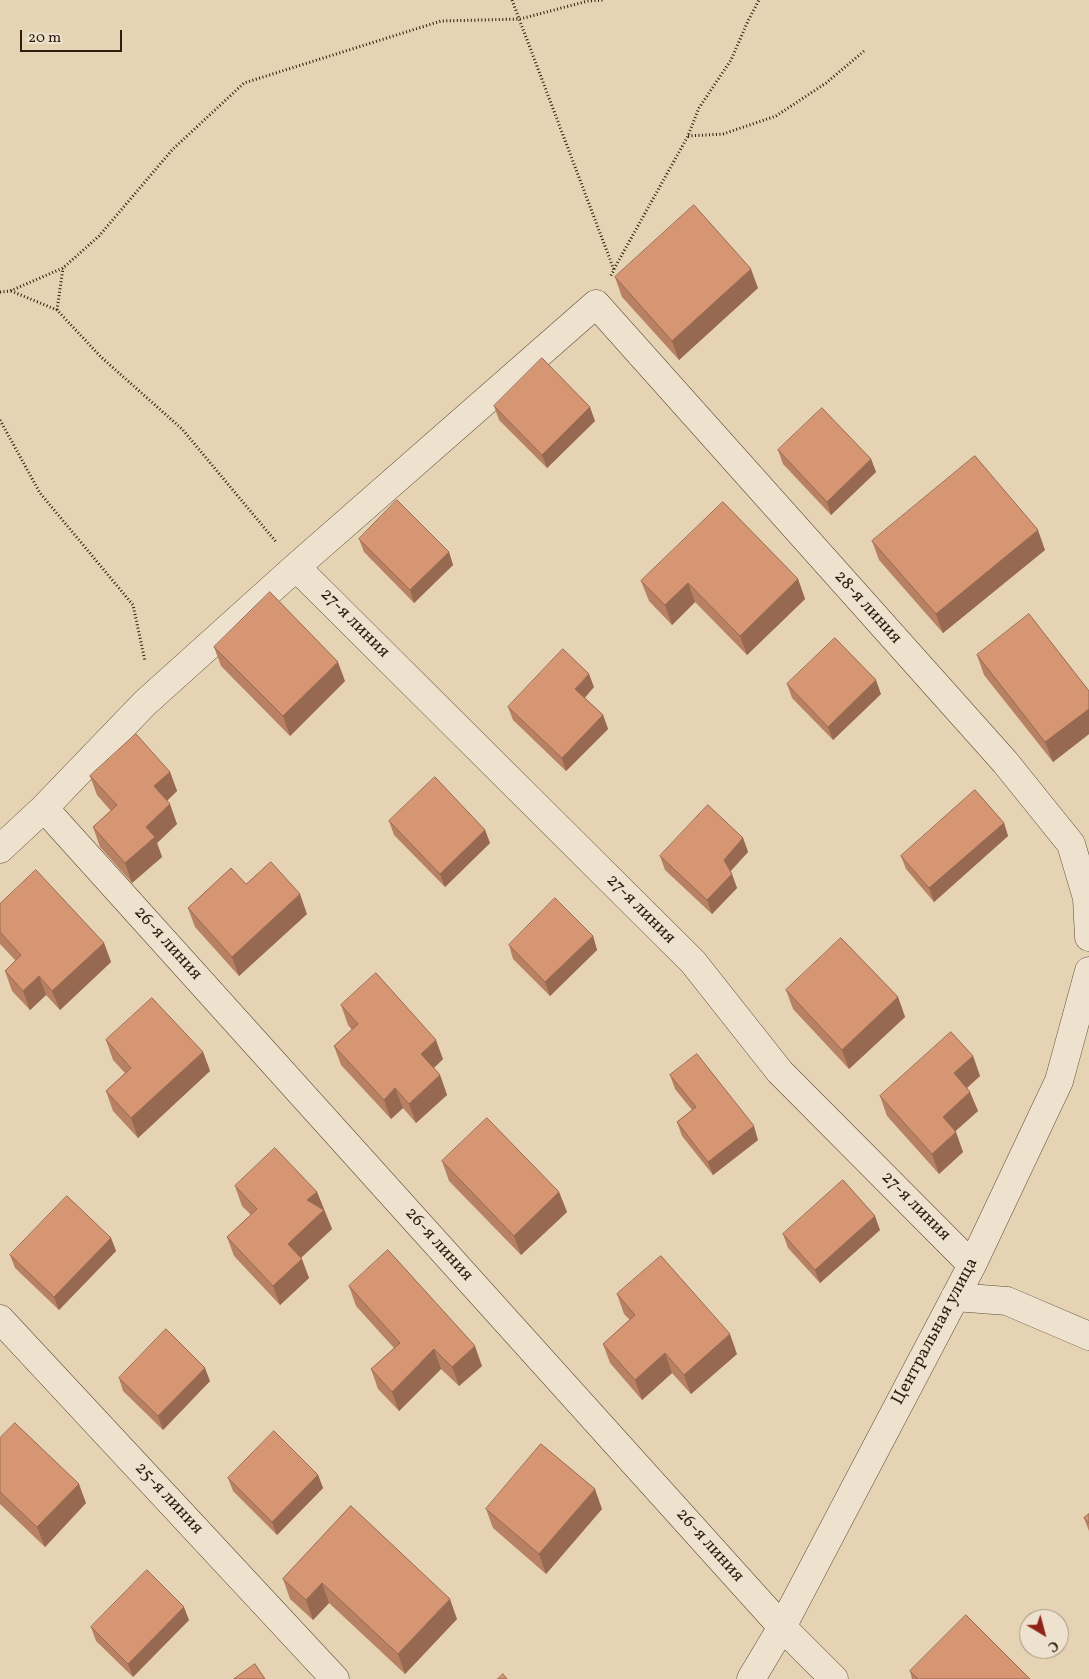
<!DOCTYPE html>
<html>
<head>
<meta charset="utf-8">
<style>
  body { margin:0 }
  #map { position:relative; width:1089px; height:1679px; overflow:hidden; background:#e5d3b3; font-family:Vollkorn,serif }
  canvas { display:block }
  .north { position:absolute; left:1019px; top:1609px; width:50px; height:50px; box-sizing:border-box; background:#eee2ce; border:1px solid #a19481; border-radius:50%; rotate:143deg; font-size:14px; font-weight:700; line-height:20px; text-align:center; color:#2d1f0e }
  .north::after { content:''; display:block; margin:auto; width:18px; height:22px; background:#8f2418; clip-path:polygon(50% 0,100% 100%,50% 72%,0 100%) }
  .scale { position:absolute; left:20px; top:30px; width:102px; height:22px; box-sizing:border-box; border:2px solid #2d1f0e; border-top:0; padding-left:6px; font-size:15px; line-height:18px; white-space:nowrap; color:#2d1f0e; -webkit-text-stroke:4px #eee2ce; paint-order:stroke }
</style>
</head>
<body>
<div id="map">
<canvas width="1089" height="1679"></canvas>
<div class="north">С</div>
<div class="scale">20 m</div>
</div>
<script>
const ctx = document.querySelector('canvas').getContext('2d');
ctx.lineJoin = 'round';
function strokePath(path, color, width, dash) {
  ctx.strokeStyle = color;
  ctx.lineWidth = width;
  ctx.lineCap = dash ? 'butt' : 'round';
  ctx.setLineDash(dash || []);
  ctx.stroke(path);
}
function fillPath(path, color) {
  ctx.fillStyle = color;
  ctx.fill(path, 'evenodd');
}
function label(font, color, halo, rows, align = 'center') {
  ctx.font = font + ' Vollkorn,serif';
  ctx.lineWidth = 5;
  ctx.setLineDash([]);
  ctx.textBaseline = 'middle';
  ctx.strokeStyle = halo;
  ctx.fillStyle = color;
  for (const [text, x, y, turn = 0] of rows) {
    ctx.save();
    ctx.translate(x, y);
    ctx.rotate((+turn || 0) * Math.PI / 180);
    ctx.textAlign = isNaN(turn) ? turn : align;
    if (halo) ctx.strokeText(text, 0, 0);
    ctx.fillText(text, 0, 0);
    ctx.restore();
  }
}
const minor = new Path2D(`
  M 296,567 L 693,962 L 780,1072 L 972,1265
  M 44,808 L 782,1627 L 834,1679
  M 0,849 L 44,808 L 145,703 L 296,567 L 596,304 L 1005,762 L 1071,844 L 1087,898 L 1089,937
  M 955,1297 L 1007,1301 L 1089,1336
  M 0,1319 L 335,1679
  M 751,1679 L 782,1627 L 972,1265 L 1059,1081 L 1089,971`);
strokePath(minor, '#5b4c37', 29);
strokePath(new Path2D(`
  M 512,0 L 614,270 L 610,277
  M 688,136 L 723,134 L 776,116 L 826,83 L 864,51
  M 614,269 L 688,136 L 699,108 L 731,60 L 748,21 L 759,0
  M 11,291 L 57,310 L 101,357 L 182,429 L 277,543
  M 0,292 L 10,291 L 63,268 L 99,236 L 172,150 L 244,83 L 441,21 L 520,19 L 588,1 L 604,0
  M 57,310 L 63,268
  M 0,420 L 40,493 L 133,605 L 145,661`), '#2d1f0e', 3, [1, 2.5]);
strokePath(minor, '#eee2ce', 28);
fillPath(new Path2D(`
  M 615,277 L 758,288 L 679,360 L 622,297 Z
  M 494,406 L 595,421 L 547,468 L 499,420 Z
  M 778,450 L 871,459 L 876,472 L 831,515 L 783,464 Z
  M 359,539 L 449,552 L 453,565 L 414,603 L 364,552 Z
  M 872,541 L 1045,550 L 943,633 L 879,560 Z
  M 798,579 L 805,599 L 747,655 L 695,602 L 672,625 L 649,601 L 641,581 Z
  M 214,647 L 345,681 L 290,736 L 221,666 Z
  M 977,655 L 1089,691 L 1089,734 L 1053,762 L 984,675 Z
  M 787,684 L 881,694 L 833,740 L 792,698 Z
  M 594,687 L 585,698 L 603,715 L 608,729 L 566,771 L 513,720 L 508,707 Z
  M 170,772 L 177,791 L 167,801 L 177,824 L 157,843 L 162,857 L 132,883 L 100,847 L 93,827 L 111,811 L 97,795 L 90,776 Z
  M 389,821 L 485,830 L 490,843 L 445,887 L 394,835 Z
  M 1004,823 L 1008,836 L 934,902 L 906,869 L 901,856 Z
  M 743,838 L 748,852 L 730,871 L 737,888 L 712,914 L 665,870 L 660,856 Z
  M 0,904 L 104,943 L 111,962 L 60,1010 L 46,995 L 30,1010 L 12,991 L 5,971 L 16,961 L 0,944 Z
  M 188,908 L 307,914 L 239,976 L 195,927 Z
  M 593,936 L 597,950 L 550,996 L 513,959 L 509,945 Z
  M 786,990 L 898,997 L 905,1017 L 849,1069 L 793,1009 Z
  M 341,1005 L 443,1059 L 434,1068 L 440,1075 L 447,1095 L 416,1123 L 403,1108 L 391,1119 L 341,1065 L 334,1046 L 352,1030 L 348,1025 Z
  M 106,1040 L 203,1052 L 210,1071 L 138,1138 L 113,1111 L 106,1091 L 125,1073 L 113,1060 Z
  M 973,1056 L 980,1076 L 967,1088 L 978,1111 L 955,1131 L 963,1152 L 939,1174 L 887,1116 L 880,1096 Z
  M 670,1075 L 758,1140 L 713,1175 L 682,1136 L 677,1122 L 692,1110 L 675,1089 Z
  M 442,1161 L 559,1192 L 567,1212 L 521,1255 L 449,1181 Z
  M 235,1186 L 317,1192 L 332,1229 L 301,1258 L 309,1278 L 280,1305 L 234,1256 L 227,1237 L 251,1215 L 242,1206 Z
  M 880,1230 L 820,1283 L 788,1248 L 783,1234 Z
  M 111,1238 L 116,1251 L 59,1310 L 15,1268 L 10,1255 Z
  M 349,1286 L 482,1366 L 459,1386 L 441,1369 L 399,1411 L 378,1389 L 371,1369 L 394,1348 L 356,1306 Z
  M 617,1294 L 737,1354 L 691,1394 L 672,1373 L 642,1400 L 610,1363 L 603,1344 L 630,1320 L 624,1314 Z
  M 119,1378 L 210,1381 L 163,1430 L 123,1391 Z
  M 0,1438 L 86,1503 L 45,1547 L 0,1504 Z
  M 318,1475 L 323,1488 L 277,1535 L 233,1491 L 228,1478 Z
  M 351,1506 L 457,1619 L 405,1674 L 329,1603 L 313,1620 L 290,1599 L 283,1579 Z
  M 486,1509 L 602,1509 L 546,1574 L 493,1528 Z
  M 1089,1514 L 1089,1531 L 1084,1518 Z
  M 189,1620 L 133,1677 L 96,1641 L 91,1627 Z
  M 910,1671 L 1030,1679 L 912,1679 Z`), '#b88163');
fillPath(new Path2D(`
  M 751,269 L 758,288 L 679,360 L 672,341 Z
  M 590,407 L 595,421 L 547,468 L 542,455 Z
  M 871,459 L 876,472 L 831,515 L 827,502 Z
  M 1038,530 L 1045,550 L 943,633 L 936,614 Z
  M 449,552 L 453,565 L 414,603 L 410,590 Z
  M 798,579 L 805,599 L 747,655 L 740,636 Z
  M 688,583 L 695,602 L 672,625 L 665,605 Z
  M 338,662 L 345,681 L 290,736 L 283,716 Z
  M 589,674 L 594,687 L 580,702 L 575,689 Z
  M 876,680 L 881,694 L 833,740 L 828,727 Z
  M 1089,709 L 1089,734 L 1053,762 L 1045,742 Z
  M 603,715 L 608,729 L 566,771 L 562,758 Z
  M 170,772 L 177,791 L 161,806 L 154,786 Z
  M 170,804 L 177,824 L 157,843 L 162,857 L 132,883 L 125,863 L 146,827 Z
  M 1004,823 L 1008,836 L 934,902 L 929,888 Z
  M 485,830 L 490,843 L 445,887 L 440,874 Z
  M 743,838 L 748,852 L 729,873 L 724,860 Z
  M 732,874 L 737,888 L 712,914 L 707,900 Z
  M 300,894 L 307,914 L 239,976 L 232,957 Z
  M 593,936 L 597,950 L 550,996 L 545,982 Z
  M 104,943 L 111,962 L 60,1010 L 52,991 Z
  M 39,976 L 46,995 L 30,1010 L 23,991 Z
  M 898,997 L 905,1017 L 849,1069 L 842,1050 Z
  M 436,1040 L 443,1059 L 428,1073 L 421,1054 Z
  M 203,1052 L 210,1071 L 138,1138 L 131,1118 Z
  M 973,1056 L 980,1076 L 961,1093 L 954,1073 Z
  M 440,1075 L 447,1095 L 416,1123 L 409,1104 Z
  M 395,1088 L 403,1108 L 391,1119 L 384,1100 Z
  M 970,1092 L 978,1111 L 950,1136 L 943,1117 Z
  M 754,1126 L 758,1140 L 713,1175 L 708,1162 Z
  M 956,1132 L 963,1152 L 939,1174 L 932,1154 Z
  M 317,1192 L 332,1229 L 295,1263 L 288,1244 L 307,1200 Z
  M 559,1192 L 567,1212 L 521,1255 L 514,1236 Z
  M 875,1216 L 880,1230 L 820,1283 L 815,1270 Z
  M 111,1238 L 116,1251 L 59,1310 L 54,1297 Z
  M 302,1259 L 309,1278 L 280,1305 L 273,1286 Z
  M 730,1334 L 737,1354 L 691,1394 L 684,1375 Z
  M 475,1346 L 482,1366 L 459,1386 L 452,1367 Z
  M 434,1349 L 441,1369 L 399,1411 L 392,1392 Z
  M 665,1353 L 672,1373 L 642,1400 L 635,1380 Z
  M 205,1368 L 210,1381 L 163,1430 L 158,1416 Z
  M 318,1475 L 323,1488 L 277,1535 L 272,1522 Z
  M 79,1484 L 86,1503 L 45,1547 L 37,1527 Z
  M 595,1489 L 602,1509 L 546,1574 L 539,1554 Z
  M 322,1583 L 329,1603 L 313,1620 L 306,1600 Z
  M 450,1599 L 457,1619 L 405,1674 L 398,1654 Z
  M 184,1607 L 189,1620 L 133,1677 L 128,1664 Z`), '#966950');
const building = new Path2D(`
  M 694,205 L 751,269 L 672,341 L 615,277 Z
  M 542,358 L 590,407 L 542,455 L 494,406 Z
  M 822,408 L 871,459 L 827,502 L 778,450 Z
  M 975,456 L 1038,530 L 936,614 L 872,541 Z
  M 397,500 L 449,552 L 410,590 L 359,539 Z
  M 723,502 L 798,579 L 740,636 L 688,583 L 665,605 L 641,581 Z
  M 270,592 L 338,662 L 283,716 L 214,647 Z
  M 1029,614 L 1089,691 L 1089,709 L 1045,742 L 977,655 Z
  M 835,638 L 876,680 L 828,727 L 787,684 Z
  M 563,649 L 589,674 L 575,689 L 603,715 L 562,758 L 508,707 Z
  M 136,734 L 170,772 L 154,786 L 170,804 L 146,827 L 155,837 L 125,863 L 93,827 L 117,805 L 90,776 Z
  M 435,777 L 485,830 L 440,874 L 389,821 Z
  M 975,790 L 1004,823 L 929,888 L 901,856 Z
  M 708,805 L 743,838 L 724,860 L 732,874 L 707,900 L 660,856 Z
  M 271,862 L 300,894 L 232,957 L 188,908 L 231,868 L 246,884 Z
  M 36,870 L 104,943 L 52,991 L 39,976 L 23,991 L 5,971 L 21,955 L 0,932 L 0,904 Z
  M 555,898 L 593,936 L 545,982 L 509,945 Z
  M 841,938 L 898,997 L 842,1050 L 786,990 Z
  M 376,973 L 436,1040 L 421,1054 L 440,1075 L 409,1104 L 395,1088 L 384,1100 L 334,1046 L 358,1024 L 341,1005 Z
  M 152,998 L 203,1052 L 131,1118 L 106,1091 L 131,1068 L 106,1040 Z
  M 951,1032 L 973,1056 L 954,1073 L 970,1092 L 943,1117 L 956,1132 L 932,1154 L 880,1096 Z
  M 697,1054 L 754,1126 L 708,1162 L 677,1122 L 696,1107 L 670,1075 Z
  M 487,1118 L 559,1192 L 514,1236 L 442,1161 Z
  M 275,1148 L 317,1192 L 307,1200 L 324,1210 L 288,1244 L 302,1259 L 273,1286 L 227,1237 L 257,1209 L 235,1186 Z
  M 843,1180 L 875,1216 L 815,1270 L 783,1234 Z
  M 67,1196 L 111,1238 L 54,1297 L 10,1255 Z
  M 388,1250 L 475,1346 L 452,1367 L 434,1349 L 392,1392 L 371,1369 L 400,1343 L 349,1286 Z
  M 661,1256 L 730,1334 L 684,1375 L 665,1353 L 635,1380 L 603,1344 L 635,1315 L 617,1294 Z
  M 166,1329 L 205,1368 L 158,1416 L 119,1378 Z
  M 15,1423 L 79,1484 L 37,1527 L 0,1492 L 0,1438 Z
  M 274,1431 L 318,1475 L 272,1522 L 228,1478 Z
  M 541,1444 L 595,1489 L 539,1554 L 486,1509 Z
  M 351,1506 L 450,1599 L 398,1654 L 322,1583 L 306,1600 L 283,1579 Z
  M 1089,1514 L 1089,1523 L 1084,1518 Z
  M 147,1570 L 184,1607 L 128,1664 L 91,1627 Z
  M 966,1615 L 1030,1679 L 918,1679 L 910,1671 Z
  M 255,1664 L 265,1679 L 234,1679 Z
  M 503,1674 L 507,1679 L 498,1679 Z`);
fillPath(building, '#d69673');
strokePath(building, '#966950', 1);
label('18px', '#2d1f0e', '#eee2ce', [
  ["28-я линия",867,608,48],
  ["27-я линия",354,624,45],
  ["27-я линия",640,910,45],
  ["26-я линия",167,944,48],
  ["27-я линия",915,1207,45],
  ["26-я линия",438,1245,48],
  ["Центральная улица",936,1332,-62],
  ["25-я линия",168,1499,47],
  ["26-я линия",709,1546,48]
]);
</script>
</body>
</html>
